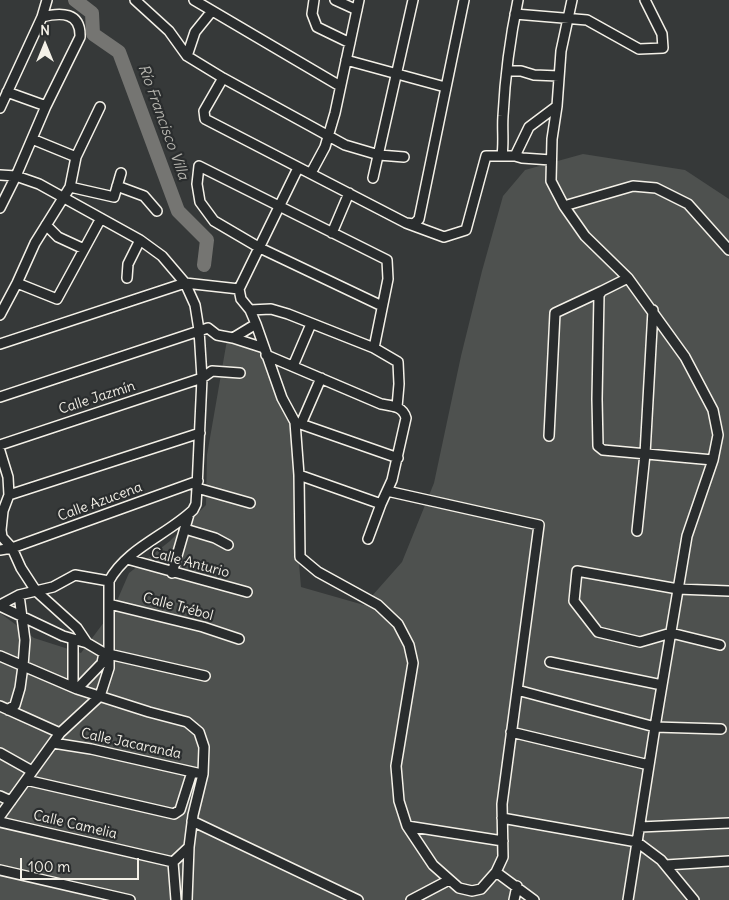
<!DOCTYPE html>
<html>
<head>
<meta charset="utf-8">
<style>
  body { margin:0 }
  #map { position:relative; width:729px; height:900px; overflow:hidden; background:#363939; font-family:Delius,sans-serif }
  canvas { display:block }
  .north { position:absolute; left:20px; top:20px; width:50px; height:50px; -webkit-text-stroke:4px #2a2d2e; paint-order:stroke; rotate:0deg; font-size:14px; font-weight:700; line-height:20px; text-align:center; color:#f4f1e8 }
  .north::after { content:''; display:block; margin:auto; width:18px; height:22px; background:#f4f1e8; clip-path:polygon(50% 0,100% 100%,50% 72%,0 100%) }
  .scale { position:absolute; left:20px; top:858px; width:119px; height:22px; box-sizing:border-box; border:2px solid #f4f1e8; border-top:0; padding-left:6px; font-size:15px; line-height:18px; white-space:nowrap; color:#f4f1e8; -webkit-text-stroke:4px #2a2d2e; paint-order:stroke }
</style>
</head>
<body>
<div id="map">
<canvas width="729" height="900"></canvas>
<div class="north">N</div>
<div class="scale">100 m</div>
</div>
<script>
const ctx = document.querySelector('canvas').getContext('2d');
ctx.lineJoin = 'round';
function fillPath(path, color) {
  ctx.fillStyle = color;
  ctx.fill(path, 'evenodd');
}
function strokePath(path, color, width, dash) {
  ctx.strokeStyle = color;
  ctx.lineWidth = width;
  ctx.lineCap = dash ? 'butt' : 'round';
  ctx.setLineDash(dash || []);
  ctx.stroke(path);
}
function label(font, color, halo, rows, align = 'center') {
  ctx.font = font + ' Delius,sans-serif';
  ctx.lineWidth = 4.5;
  ctx.setLineDash([]);
  ctx.textBaseline = 'middle';
  ctx.strokeStyle = halo;
  ctx.fillStyle = color;
  for (const [text, x, y, turn = 0] of rows) {
    ctx.save();
    ctx.translate(x, y);
    ctx.rotate((+turn || 0) * Math.PI / 180);
    ctx.textAlign = isNaN(turn) ? turn : align;
    if (halo) ctx.strokeText(text, 0, 0);
    ctx.fillText(text, 0, 0);
    ctx.restore();
  }
}
fillPath(new Path2D(`
  M 583,154 L 685,170 L 729,199 L 729,900 L 0,900 L 0,613 L 34,638 L 81,653 L 113,610 L 129,573 L 170,541 L 206,505 L 207,455 L 227,340 L 269,352 L 295,425 L 295,517 L 301,587 L 364,605 L 402,562 L 434,483 L 461,356 L 482,271 L 503,196 L 525,170 Z`), '#4e514f');
strokePath(new Path2D(`
  M 75,0 L 92,13 L 93,34 L 119,52 L 178,211 L 207,240 L 204,265`), '#757572', 14);
const minor = new Path2D(`
  M 135,0 L 169,31 L 187,56 L 223,78 L 345,145 L 379,155 L 404,157
  M 194,0 L 340,86
  M 314,0 L 312,14 L 317,27 L 350,43
  M 335,0 L 357,10
  M 572,0 L 561,51 L 557,106 L 552,139 L 551,181 L 564,206 L 585,236 L 628,278 L 685,357 L 713,410 L 718,435 L 713,460 L 687,536 L 655,727 L 628,900
  M 515,14 L 587,20 L 639,49 L 663,48 L 662,34 L 645,0
  M 187,56 L 195,32 L 212,11
  M 346,60 L 445,87
  M 508,71 L 521,71 L 534,75 L 559,76
  M 223,78 L 204,111 L 205,119 L 406,223 L 444,237 L 466,230 L 486,156 L 515,156 L 529,127 L 557,106
  M 7,92 L 46,106
  M 0,108 L 42,17 L 47,0
  M 32,139 L 76,157
  M 502,155 C 504,142 502,129 503,116 C 505,77 510,38 518,0
  M 515,156 L 522,158 L 551,160
  M 298,168 L 239,289 L 241,299 L 250,310 L 256,324 L 282,398 L 295,422 L 299,475 L 300,557 L 318,572 L 378,605 L 398,624 L 409,645 L 413,663 L 396,766 L 399,801 L 407,826 L 433,865 L 459,888 L 472,891 L 481,889 L 496,872 L 503,857 L 502,804 L 539,525 L 387,491
  M 311,173 L 325,147 L 335,113 L 359,0
  M 0,175 L 16,176 L 39,184 L 140,240 L 162,256 L 185,283 L 195,305 L 199,330 L 202,378 L 197,488 L 196,504 L 193,510 C 167,535 127,548 109,581 L 109,668 L 100,696 L 60,733 L 0,816
  M 373,178 L 413,0
  M 117,186 L 144,196 L 157,211
  M 70,187 L 114,197 L 121,173
  M 564,206 L 633,186 L 656,188 L 688,204 L 729,250
  M 0,208 L 16,176 L 46,106 L 80,37 C 81,12 61,12 42,17
  M 406,223 L 414,224 L 419,219 L 464,0
  M 46,225 L 58,237 L 84,249
  M 332,233 L 349,193
  M 127,278 L 128,264 L 140,240
  M 628,278 L 602,291 L 599,295 L 597,399 L 598,446 L 603,450 L 713,460
  M 17,283 L 57,299 L 100,220
  M 250,310 L 271,309 L 288,314 L 374,348 L 398,362 L 399,384 L 397,407
  M 0,315 L 17,283 L 35,243 L 70,187 L 76,157 L 100,107
  M 233,338 L 256,324
  M 0,344 L 185,283 L 239,289
  M 374,348 L 388,279 L 387,260 L 199,166 L 197,184 L 200,202 L 214,221 L 260,248 L 382,306
  M 266,355 L 381,404 C 392,406 403,406 406,418 L 392,480 L 381,504 L 368,539
  M 293,366 L 311,324
  M 0,397 L 208,328 L 217,335 L 233,338 L 264,348
  M 295,422 L 398,458
  M 301,424 L 321,378
  M 549,436 L 555,313 L 602,291
  M 0,445 L 202,378 L 212,371 L 240,373
  M 0,451 L 8,477 L 9,495 L 3,511 L 1,530 L 2,537 L 12,548 L 21,568 L 36,591 L 77,628 L 87,643 L 104,653 L 205,676
  M 299,475 L 381,504
  M 197,488 L 250,503
  M 9,495 L 200,433
  M 185,529 L 215,538 L 228,545
  M 637,531 L 645,454 L 653,310
  M 0,550 L 12,548 L 198,481
  M 127,559 L 247,592
  M 172,573 L 189,514
  M 109,604 L 203,627 L 239,639
  M 0,605 L 19,595 L 53,587 L 75,575 L 109,581
  M 0,606 L 63,636 L 87,643
  M 73,639 L 73,687
  M 720,645 L 671,633 L 640,642 L 598,632 L 574,601 L 577,571 L 678,589 L 729,591
  M 0,656 L 77,689 L 149,712 L 187,722 L 199,732 L 204,747 L 203,774 L 193,815 L 189,847 L 187,900
  M 550,662 L 662,685
  M 77,689 L 102,663 L 104,653
  M 517,690 L 655,727 L 721,729
  M 0,706 L 60,733
  M 8,710 L 15,705 L 20,688 L 23,666 L 25,640 L 19,595
  M 511,732 L 649,765
  M 53,743 L 91,749 L 197,773
  M 0,753 L 32,771
  M 26,780 L 174,814 L 180,810 L 192,772
  M 0,796 L 11,801
  M 502,818 L 637,842 L 661,860 L 694,900
  M 192,821 L 358,900
  M 0,822 L 173,862
  M 407,826 L 503,841
  M 640,827 L 729,823
  M 666,865 L 729,861
  M 0,870 L 130,900
  M 496,872 L 534,900
  M 176,900 L 173,862 L 189,847
  M 411,900 L 449,880
  M 514,900 L 517,886`);
strokePath(minor, '#f4f1e8', 12);
strokePath(minor, '#2a2d2e', 9);
label('14px', '#f4f1e8', '#2a2d2e', [
  ["Calle Jazmín",97,398,-18],
  ["Calle Azucena",100,502,-20],
  ["Calle Anturio",190,563,15],
  ["Calle Trébol",178,607,15],
  ["Calle Jacaranda",131,744,12],
  ["Calle Camelia",75,825,13]
]);
label('italic 15px', '#b4b3ad', '#2a2d2e', [
  ["Río Francisco Villa",163,122,70]
]);
</script>
</body>
</html>
